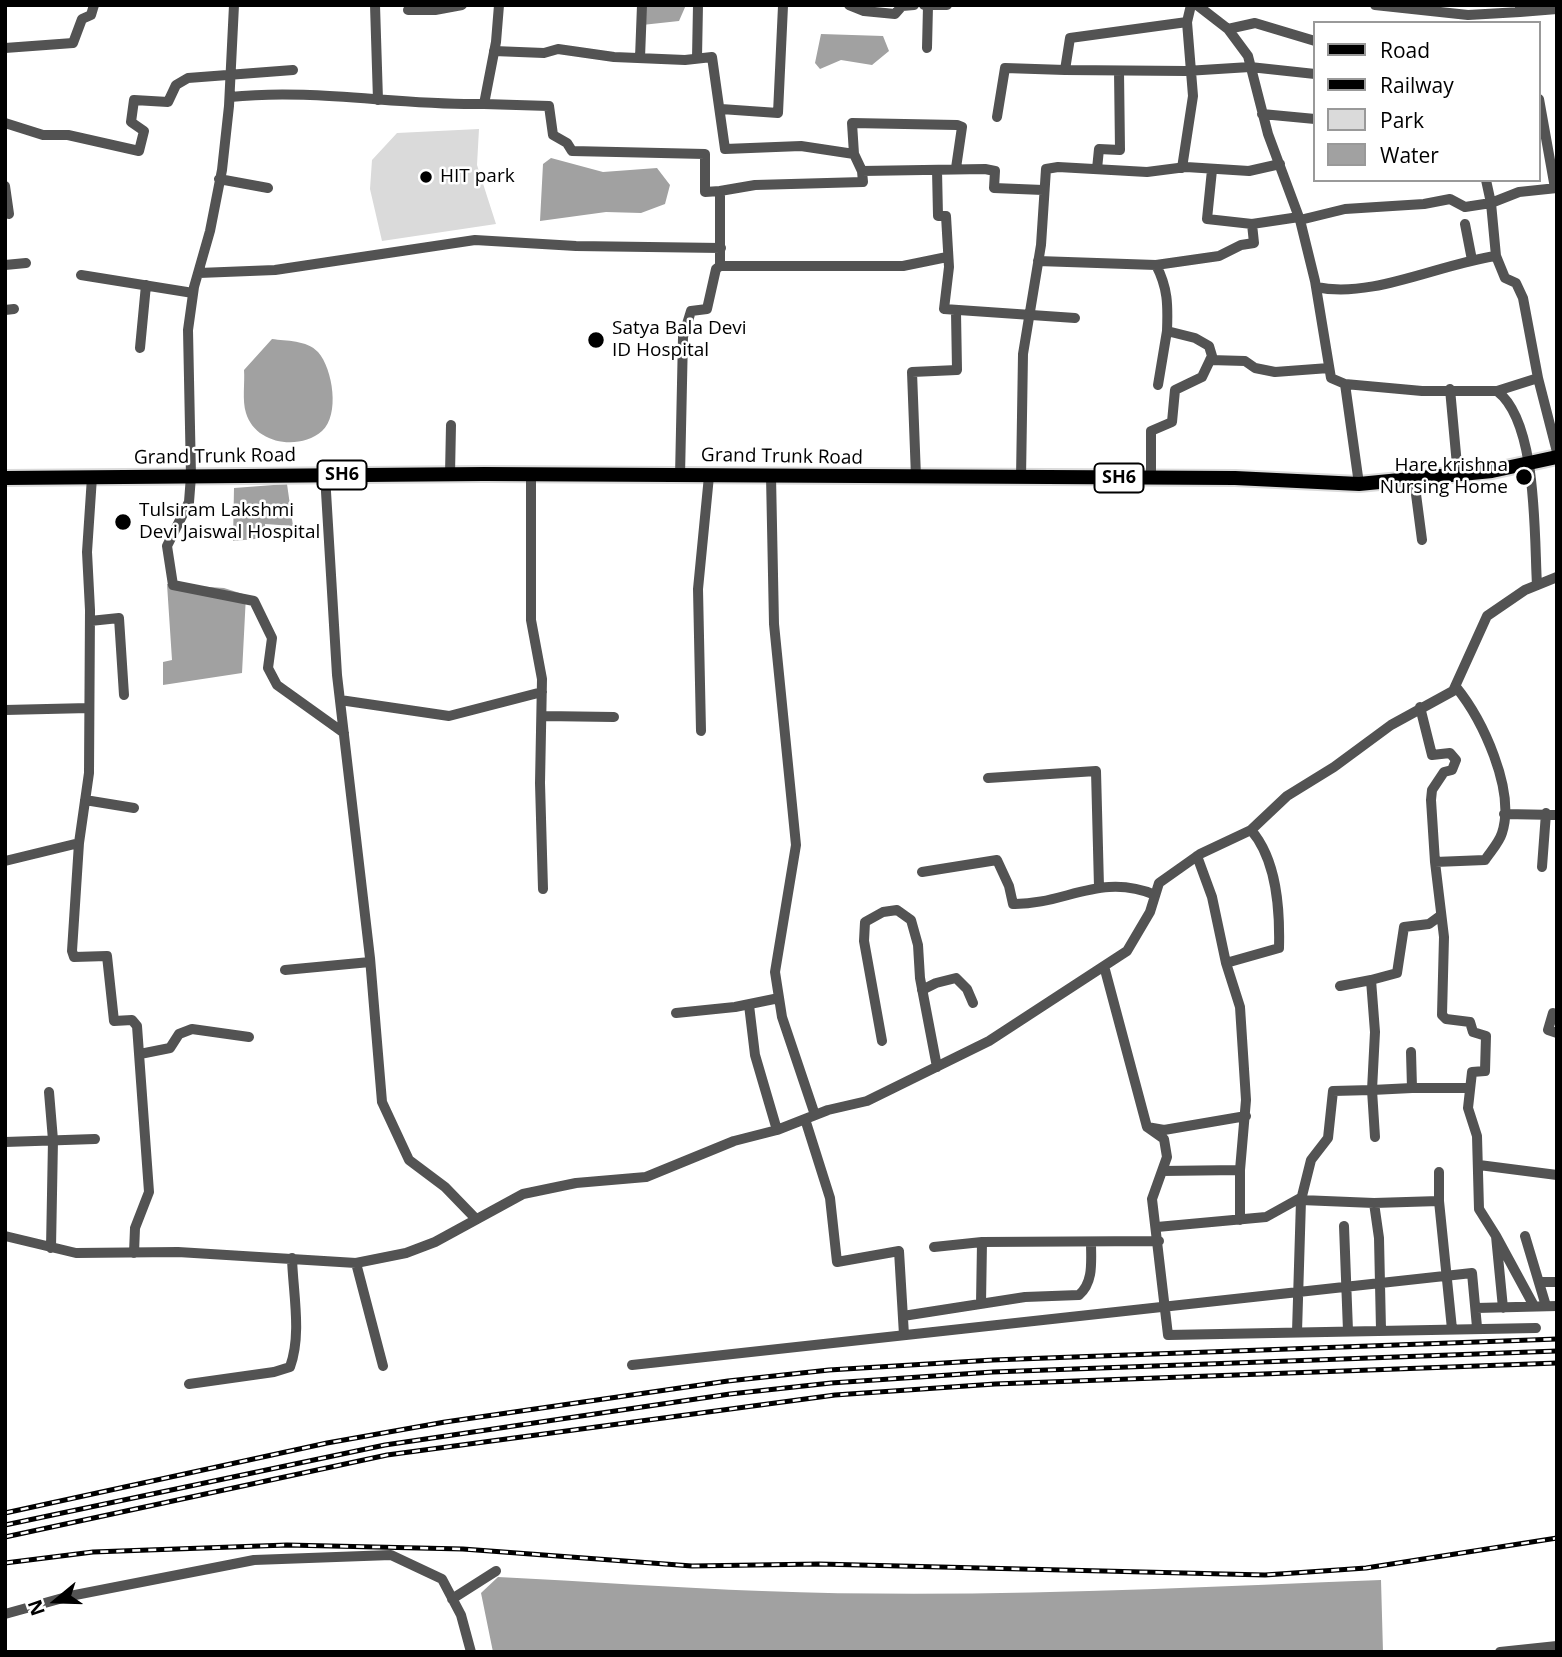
<!DOCTYPE html>
<html>
<head>
<meta charset="utf-8">
<style>
  body { margin:0 }
  #map { position:relative; width:1562px; height:1657px; overflow:hidden; background:#fff; font-family:"Open Sans",sans-serif }
  canvas { display:block }
  .frame { position:absolute; inset:0; border:7px solid #000; pointer-events:none }
  .legend { position:absolute; left:1313px; top:21px; width:228px; height:161px; box-sizing:border-box; background:#fff; border:2px solid #999; margin:0; padding:9px 12px; list-style:none; font-size:21px; color:#000 }
  .legend li { display:flex; align-items:center; gap:14px; height:35px }
  .legend b { width:35px; border:2px solid #999 }
  .north { position:absolute; left:21px; top:1566px; width:70px; height:70px; -webkit-text-stroke:5px #fff; paint-order:stroke; rotate:251deg; font-size:19px; font-weight:700; line-height:28px; text-align:center; color:#000 }
  .north::after { content:''; display:block; margin:auto; width:24px; height:32px; background:#000; clip-path:polygon(50% 0,100% 100%,50% 72%,0 100%) }
</style>
</head>
<body>
<div id="map">
<canvas width="1562" height="1657"></canvas>
<div class="frame"></div>
<ul class="legend">
<li><b style="height:9px;background:#000"></b>Road</li>
<li><b style="height:9px;background:#000"></b>Railway</li>
<li><b style="height:19px;background:#dadada"></b>Park</li>
<li><b style="height:19px;background:#a1a1a1"></b>Water</li>
</ul>
<div class="north">N</div>
</div>
<script>
const ctx = document.querySelector('canvas').getContext('2d');
ctx.lineJoin = 'round';
function fillPath(path, color) {
  ctx.fillStyle = color;
  ctx.fill(path, 'evenodd');
}
function strokePath(path, color, width, dash) {
  ctx.strokeStyle = color;
  ctx.lineWidth = width;
  ctx.lineCap = dash ? 'butt' : 'round';
  ctx.setLineDash(dash || []);
  ctx.stroke(path);
}
function label(font, color, halo, rows, align = 'center') {
  ctx.font = font + ' "Open Sans",sans-serif';
  ctx.lineWidth = 5;
  ctx.setLineDash([]);
  ctx.textBaseline = 'middle';
  ctx.strokeStyle = halo;
  ctx.fillStyle = color;
  for (const [text, x, y, turn = 0] of rows) {
    ctx.save();
    ctx.translate(x, y);
    ctx.rotate((+turn || 0) * Math.PI / 180);
    ctx.textAlign = isNaN(turn) ? turn : align;
    if (halo) ctx.strokeText(text, 0, 0);
    ctx.fillText(text, 0, 0);
    ctx.restore();
  }
}
fillPath(new Path2D(`
  M 479,129 L 477,165 L 496,224 L 382,241 L 370,189 L 372,160 L 397,133 Z`), '#dadada');
fillPath(new Path2D(`
  M 640,5 L 686,5 L 679,21 L 642,25 Z
  M 821,34 L 883,36 L 889,51 L 872,65 L 841,60 L 820,69 L 815,63 Z
  M 551,158 L 603,172 L 657,168 L 670,185 L 665,204 L 641,213 L 606,212 L 540,221 L 543,164 Z
  M 272,339 C 286,341 307,340 318,352 C 333,369 340,415 322,431 C 299,451 255,444 246,413 C 242,400 245,383 244,370 Z
  M 287,484 L 293,526 L 265,524 L 266,538 L 233,541 L 234,488 Z
  M 167,584 L 224,588 L 246,595 L 242,673 L 163,685 L 163,662 L 172,660 Z
  M 498,1577 C 586,1581 674,1588 762,1591 C 968,1599 1175,1588 1381,1580 L 1383,1652 L 493,1652 L 481,1593 Z`), '#a1a1a1');
const major = new Path2D(`
  M 5,478 L 484,474 L 1235,478 L 1359,484 L 1492,471 L 1557,457`);
strokePath(major, '#dbdbdb', 18);
strokePath(new Path2D(`
  M 234,5 L 229,106 L 222,170 L 210,231 L 194,287 L 188,330 L 191,476 L 189,502 L 167,546 L 173,585 L 254,601 L 272,638 L 268,668 L 277,685 L 344,733
  M 375,5 L 378,100
  M 849,5 L 864,11 L 895,14 L 902,6 L 914,5
  M 924,5 L 947,5
  M 1197,5 L 1228,29 L 1248,56 L 1268,134 L 1300,220 L 1315,281 L 1331,378 L 1345,384 L 1422,391 L 1497,391 L 1538,378 L 1557,452
  M 1375,5 L 1468,15 L 1520,12 L 1520,5
  M 408,10 L 435,10 L 462,5
  M 1520,12 L 1557,9
  M 1187,22 L 1070,38 L 1065,70 L 1186,71 L 1250,67 L 1315,74
  M 1228,29 L 1255,23 L 1315,41
  M 5,48 L 73,43 L 82,19 L 91,15 L 94,5
  M 927,48 L 928,6
  M 494,51 L 544,53 L 558,49 L 614,57 L 685,60 L 712,57 L 725,149 L 801,146 L 854,154
  M 640,58 L 642,5
  M 697,58 L 698,5
  M 230,97 C 316,88 399,106 484,104 L 496,42 L 499,5
  M 1539,99 L 1555,188
  M 484,104 L 549,106 L 553,135 L 567,143 L 572,151 L 705,154 L 705,192 L 720,191 L 720,266 L 716,269 L 707,309 L 691,311 L 683,337 L 680,476
  M 721,109 L 778,113 L 783,6
  M 1262,114 L 1315,119
  M 997,117 L 1005,68 L 1065,70
  M 5,123 L 43,135 L 68,135 L 139,151 L 144,131 L 131,122 L 134,100 L 168,102 L 176,85 L 188,78 L 293,70
  M 1182,168 L 1193,96 L 1187,22 L 1191,5
  M 1097,169 L 1099,149 L 1120,150 L 1119,71
  M 937,170 L 938,216 L 946,216 L 949,267 L 944,309 L 1075,318
  M 1212,170 L 1207,219 L 1252,224 L 1299,217
  M 862,171 L 985,169 L 995,171 L 994,188 L 1043,190
  M 219,179 L 268,188
  M 5,186 L 9,214
  M 720,191 L 755,185 L 863,182 L 862,171 L 854,154 L 852,123 L 957,125 L 962,127 L 956,168
  M 1300,220 L 1345,209 L 1424,204 L 1450,199 L 1465,207 L 1491,203 L 1486,180
  M 1465,224 L 1472,260
  M 1038,261 L 1156,265 C 1168,288 1168,305 1167,331 L 1195,338 L 1209,346 L 1212,356 L 1202,377 L 1175,390 L 1172,422 L 1151,431 L 1151,478
  M 5,265 L 26,263
  M 1156,265 L 1219,256 L 1241,245 L 1254,243 L 1252,224
  M 720,266 L 903,266 L 947,257
  M 199,273 L 275,270 L 475,240 L 576,246 L 721,248
  M 81,275 L 193,293
  M 1316,287 C 1372,299 1439,264 1496,256
  M 5,310 L 14,309
  M 140,348 L 146,285
  M 1210,360 L 1245,361 L 1255,368 L 1275,372 L 1329,368
  M 1538,378 L 1523,298 L 1516,283 L 1505,278 L 1496,256 L 1491,203 L 1519,192 L 1557,188
  M 1345,384 L 1359,484
  M 1158,385 L 1167,331
  M 1450,389 L 1458,476
  M 1497,391 C 1538,422 1534,536 1537,585
  M 450,474 L 451,425
  M 531,474 L 531,620 L 542,679 L 540,783 L 543,889
  M 325,475 L 337,675 L 370,958 L 382,1102 L 409,1160 L 445,1187 L 476,1219
  M 771,476 L 774,624 L 796,845 L 775,972 L 782,1017 L 815,1115
  M 92,477 L 87,552 L 90,610 L 89,773 L 79,843 L 72,951 L 74,957 L 107,956 L 114,1021 L 132,1020 L 137,1026 L 149,1192 L 135,1228 L 134,1253
  M 916,477 L 912,372 L 957,370 L 956,312
  M 1021,478 L 1023,354 L 1041,245 L 1046,169 L 1058,167 L 1147,172 L 1186,167 L 1249,171 L 1280,164
  M 1414,479 L 1422,540
  M 90,621 L 119,618 L 124,695
  M 340,700 L 449,716 L 542,692
  M 1420,707 L 1432,755 L 1450,753 L 1456,760 L 1452,770 L 1444,772 L 1432,790 L 1431,800 L 1435,862 L 1485,860 C 1490,852 1499,843 1502,833 C 1516,790 1482,719 1456,687
  M 5,710 L 89,708
  M 543,716 L 614,717
  M 701,731 L 698,589 L 709,476
  M 988,778 L 1096,771 L 1099,887
  M 85,800 L 134,808
  M 1504,814 L 1557,815
  M 1197,856 L 1212,897 L 1226,963 L 1240,1007 L 1246,1100 L 1240,1170 L 1240,1220
  M 5,861 L 79,843
  M 1435,862 L 1444,937 L 1442,1015 L 1446,1019 L 1470,1022 L 1473,1032 L 1486,1036 L 1485,1071 L 1472,1072 L 1468,1108 L 1477,1136 L 1479,1209 L 1496,1236
  M 1542,867 L 1546,813
  M 922,872 L 997,860 L 1009,886 L 1013,904 C 1064,905 1101,872 1155,895
  M 1226,963 L 1279,948 C 1280,909 1277,860 1251,830
  M 1104,966 L 1147,1127 L 1164,1130 L 1246,1116
  M 285,970 L 370,962
  M 1340,986 L 1371,980
  M 922,990 L 936,983 L 956,978 L 967,989 L 973,1003
  M 749,1005 L 755,1055 L 777,1130
  M 676,1013 L 735,1007 L 779,998
  M 1553,1013 L 1548,1030 L 1557,1033
  M 882,1041 L 864,941 L 865,922 L 883,912 L 897,910 L 911,920 L 918,945 L 920,978 L 937,1067
  M 1411,1052 L 1412,1088 L 1470,1088
  M 140,1054 L 170,1048 L 179,1034 L 192,1029 L 249,1037
  M 1412,1088 L 1372,1090 L 1375,1032 L 1371,980 L 1397,973 L 1404,927 L 1429,924 L 1440,916
  M 49,1092 L 53,1140 L 51,1248
  M 805,1119 L 830,1198 L 837,1262 L 899,1251 L 904,1335
  M 1147,1127 L 1164,1139 L 1167,1157 L 1152,1199 L 1168,1335 L 1536,1328
  M 5,1142 L 95,1139
  M 1479,1165 L 1557,1175
  M 1162,1171 L 1240,1170
  M 1439,1172 L 1439,1201 L 1452,1329
  M 1301,1200 L 1374,1203 L 1439,1201
  M 1374,1203 L 1379,1238 L 1381,1330
  M 1344,1226 L 1348,1331
  M 1157,1227 L 1266,1217 L 1302,1197
  M 5,1236 L 76,1253 L 178,1252 L 356,1263 L 406,1253 L 435,1242 L 523,1194 L 576,1183 L 646,1177 L 734,1141 L 777,1130 L 828,1110 L 867,1101 L 989,1041 L 1127,951 L 1150,912 L 1159,883 L 1200,854 L 1251,830 L 1287,796 L 1334,767 L 1391,725 L 1453,691 L 1487,616 L 1525,590 L 1557,577
  M 1525,1236 L 1546,1306
  M 934,1247 L 982,1242 L 1159,1241
  M 356,1263 L 383,1366
  M 1541,1282 L 1557,1282
  M 981,1304 L 982,1242
  M 1476,1308 L 1557,1306
  M 1503,1308 L 1496,1236 L 1534,1306
  M 903,1316 L 1025,1297 L 1079,1295 C 1094,1282 1091,1261 1091,1242
  M 1297,1332 L 1301,1200 L 1311,1160 L 1328,1138 L 1333,1091 L 1372,1090 L 1375,1137
  M 632,1365 L 1472,1273 L 1477,1327
  M 189,1384 L 274,1372 L 290,1367 C 302,1334 293,1293 292,1258
  M 452,1599 L 496,1571
  M 5,1614 L 70,1596 L 254,1560 L 391,1555 L 442,1579 L 461,1615 L 471,1652
  M 1500,1652 L 1557,1646`), '#535353', 10);
strokePath(major, '#000', 14);
const rail = new Path2D(`
  M 5,1513 L 327,1443 L 445,1422 L 728,1381 L 829,1370 L 993,1360 L 1557,1339
  M 5,1525 L 385,1445 L 730,1394 L 831,1383 L 993,1372 L 1557,1351
  M 5,1537 L 387,1455 L 835,1395 L 995,1384 L 1557,1363
  M 5,1563 L 93,1552 L 287,1545 L 463,1549 L 692,1566 L 819,1564 L 1265,1575 L 1366,1568 L 1557,1538`);
strokePath(rail, '#000', 5);
strokePath(rail, '#fff', 2.5, [8]);
for (const [x, y, r, color] of [
  [426,177,7,"#000"],
  [596,340,9,"#000"],
  [1524,477,9,"#000"],
  [123,522,9,"#000"]
]) {
  const dot = new Path2D();
  dot.arc(x, y, r, 0, 2 * Math.PI);
  ctx.fillStyle = color;
  ctx.fill(dot);
  strokePath(dot, '#fff', 2.5);
}
for (const [x, y, w] of [
  [342,475,49],
  [1119,478,49]
]) {
  const box = new Path2D();
  box.roundRect(x - w / 2, y - 14.5, w, 29, 5);
  ctx.fillStyle = '#fff';
  ctx.fill(box);
  strokePath(box, '#000', 2);
}
label('bold 18px', '#000', null, [
  ["SH6",342,475],
  ["SH6",1119,478]
]);
label('19px', '#000', '#fff', [
  ["HIT park",440,177],
  ["Satya Bala Devi",612,329],
  ["ID Hospital",612,351],
  ["Hare krishna",1508,466,"right"],
  ["Nursing Home",1508,488,"right"],
  ["Tulsiram Lakshmi",139,511],
  ["Devi Jaiswal Hospital",139,533]
], 'left');
label('19px', '#000', '#fff', [
  ["Grand Trunk Road",215,457,-1],
  ["Grand Trunk Road",782,457,1]
]);
</script>
</body>
</html>
